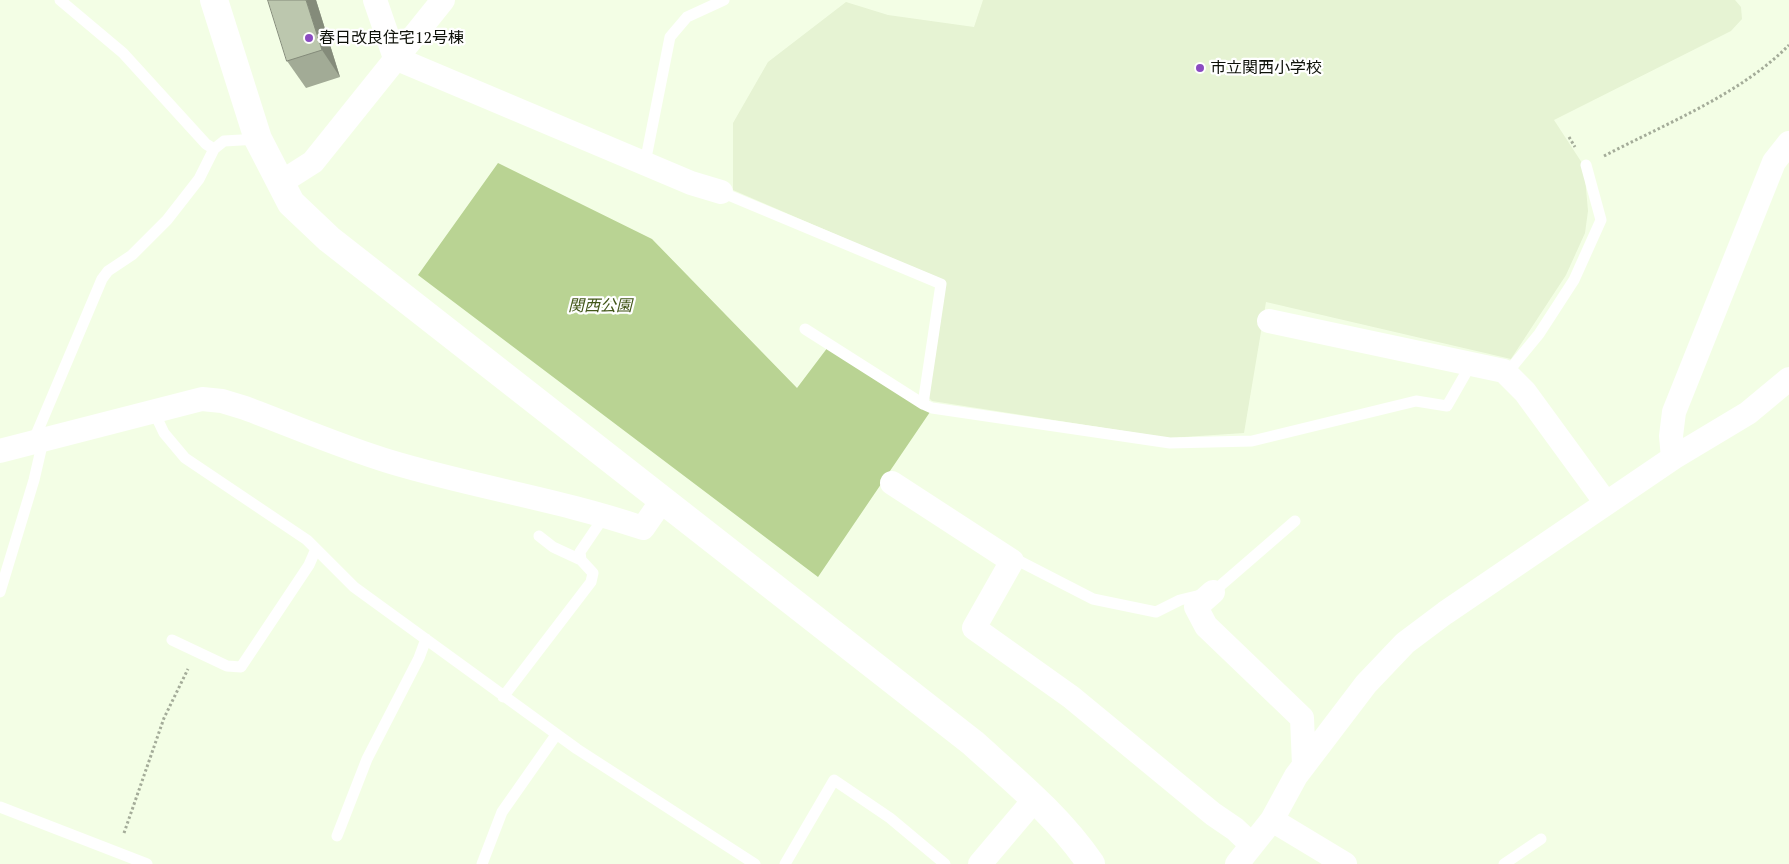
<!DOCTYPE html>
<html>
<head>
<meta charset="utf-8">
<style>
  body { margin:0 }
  canvas { display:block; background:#f3fee5 }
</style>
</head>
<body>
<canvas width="1789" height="864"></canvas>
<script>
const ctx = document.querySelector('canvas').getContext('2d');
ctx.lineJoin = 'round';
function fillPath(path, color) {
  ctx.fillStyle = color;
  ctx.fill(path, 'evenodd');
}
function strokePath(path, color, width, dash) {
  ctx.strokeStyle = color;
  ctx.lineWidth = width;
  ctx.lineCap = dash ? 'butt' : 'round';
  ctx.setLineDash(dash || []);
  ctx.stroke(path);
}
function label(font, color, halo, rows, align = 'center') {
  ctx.font = font + ' "PT Serif","Noto Sans JP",serif';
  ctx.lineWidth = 4.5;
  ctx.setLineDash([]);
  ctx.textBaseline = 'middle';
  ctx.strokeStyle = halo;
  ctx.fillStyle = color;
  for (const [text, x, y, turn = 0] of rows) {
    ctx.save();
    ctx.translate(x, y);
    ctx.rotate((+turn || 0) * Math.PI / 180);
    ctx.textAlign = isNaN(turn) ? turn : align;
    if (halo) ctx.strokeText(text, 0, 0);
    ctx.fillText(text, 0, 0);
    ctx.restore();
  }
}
fillPath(new Path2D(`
  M 983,0 L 1735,0 L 1741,7 L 1742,19 L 1731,31 L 1554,120 L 1584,166 L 1588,211 L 1585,233 L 1566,275 L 1511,359 L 1266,302 L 1244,433 L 1169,438 L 932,401 L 929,398 L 946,282 L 733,190 L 733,123 L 768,62 L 846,2 L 888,15 L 974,27 Z`), '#e6f3d3');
fillPath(new Path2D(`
  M 498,163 L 652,239 L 797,388 L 828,347 L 930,412 L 818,577 L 418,275 Z`), '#b9d393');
strokePath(new Path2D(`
  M 1569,137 L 1575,147
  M 1604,156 C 1665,124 1741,94 1789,45
  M 124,833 L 164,718 L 188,669`), '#a4ac99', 3, [2.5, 2.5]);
strokePath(new Path2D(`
  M 60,0 L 123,53 L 206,144 L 214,149
  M 645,163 L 670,37 L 687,17 L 724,0
  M 721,192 L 941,284 L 923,404 L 932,408 L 1170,443 L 1252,441 L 1416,401 L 1447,406 L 1471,364
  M 805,329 L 923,404
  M 1507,373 L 1539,334 L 1574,280 L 1601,220 L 1586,165
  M 154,412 L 164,433 L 185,458 L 307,540 L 354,587 L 577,749 L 755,864
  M 33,442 L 102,279 L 108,271 L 132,255 L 167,220 L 199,179 L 214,149 L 224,141 L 258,139
  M 539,536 L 553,547 L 581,560
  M 1012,561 L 1021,562 L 1093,599 L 1156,612 L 1180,600 L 1213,592 L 1295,521
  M 0,592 L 34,480 L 43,441
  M 172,640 L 227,666 L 241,667 L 309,565 L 316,549
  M 503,697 L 591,582 L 593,573 L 581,560 L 580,552 L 599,524 L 604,514
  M 0,807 L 147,864
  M 337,836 L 367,759 L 419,658 L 426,639
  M 482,864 L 502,812 L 556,735
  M 785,864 L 834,780 L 890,818 L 945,864
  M 1504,864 L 1541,839`), '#fff', 11);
strokePath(new Path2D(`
  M 375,0 L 395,58 L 691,183 L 721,192
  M 280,183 L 313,162 L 443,0
  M 1269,321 L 1504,371 L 1525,392 L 1606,503
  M 0,451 L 202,399 L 222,401 L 245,408 C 293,426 341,447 391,462 C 474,487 561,500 643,528 L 663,499
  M 1673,458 L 1671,436 L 1674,412 L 1774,162 L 1789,143
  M 892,483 L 1012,561 L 974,628 L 1071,697 L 1213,814 L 1235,829 L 1252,845
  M 1213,592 L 1196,607 L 1206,626 L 1302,718 L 1304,765
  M 1272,820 L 1345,864
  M 980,864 L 1035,799
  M 1237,864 L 1272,820 L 1296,776 L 1366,684 L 1405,643 L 1445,613 L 1673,458 L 1748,413 L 1789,379`), '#fff', 24);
strokePath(new Path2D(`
  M 214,0 L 258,139 L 291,203 L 329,239 L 973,743 C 1015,781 1059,817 1091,864`), '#fff', 28);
fillPath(new Path2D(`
  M 316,0 L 340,77 L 306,88 L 287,61 Z`), '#a2ab96');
fillPath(new Path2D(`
  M 306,0 L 316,0 L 340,77 L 322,50 Z`), '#848b7a');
const building = new Path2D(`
  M 268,0 L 306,0 L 322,50 L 287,61 Z`);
fillPath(building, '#bcc7ae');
strokePath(building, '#848b7a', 1);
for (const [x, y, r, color] of [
  [309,38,5,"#8b4bc1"],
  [1200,68,5,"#8b4bc1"]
]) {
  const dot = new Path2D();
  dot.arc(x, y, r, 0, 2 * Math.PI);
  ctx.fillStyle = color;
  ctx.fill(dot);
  strokePath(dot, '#fff', 2);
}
label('16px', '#0e1109', '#fff', [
  ["春日改良住宅12号棟",319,38],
  ["市立関西小学校",1210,68]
], 'left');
label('italic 16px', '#425719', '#fff', [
  ["関西公園",600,306]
]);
</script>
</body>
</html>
